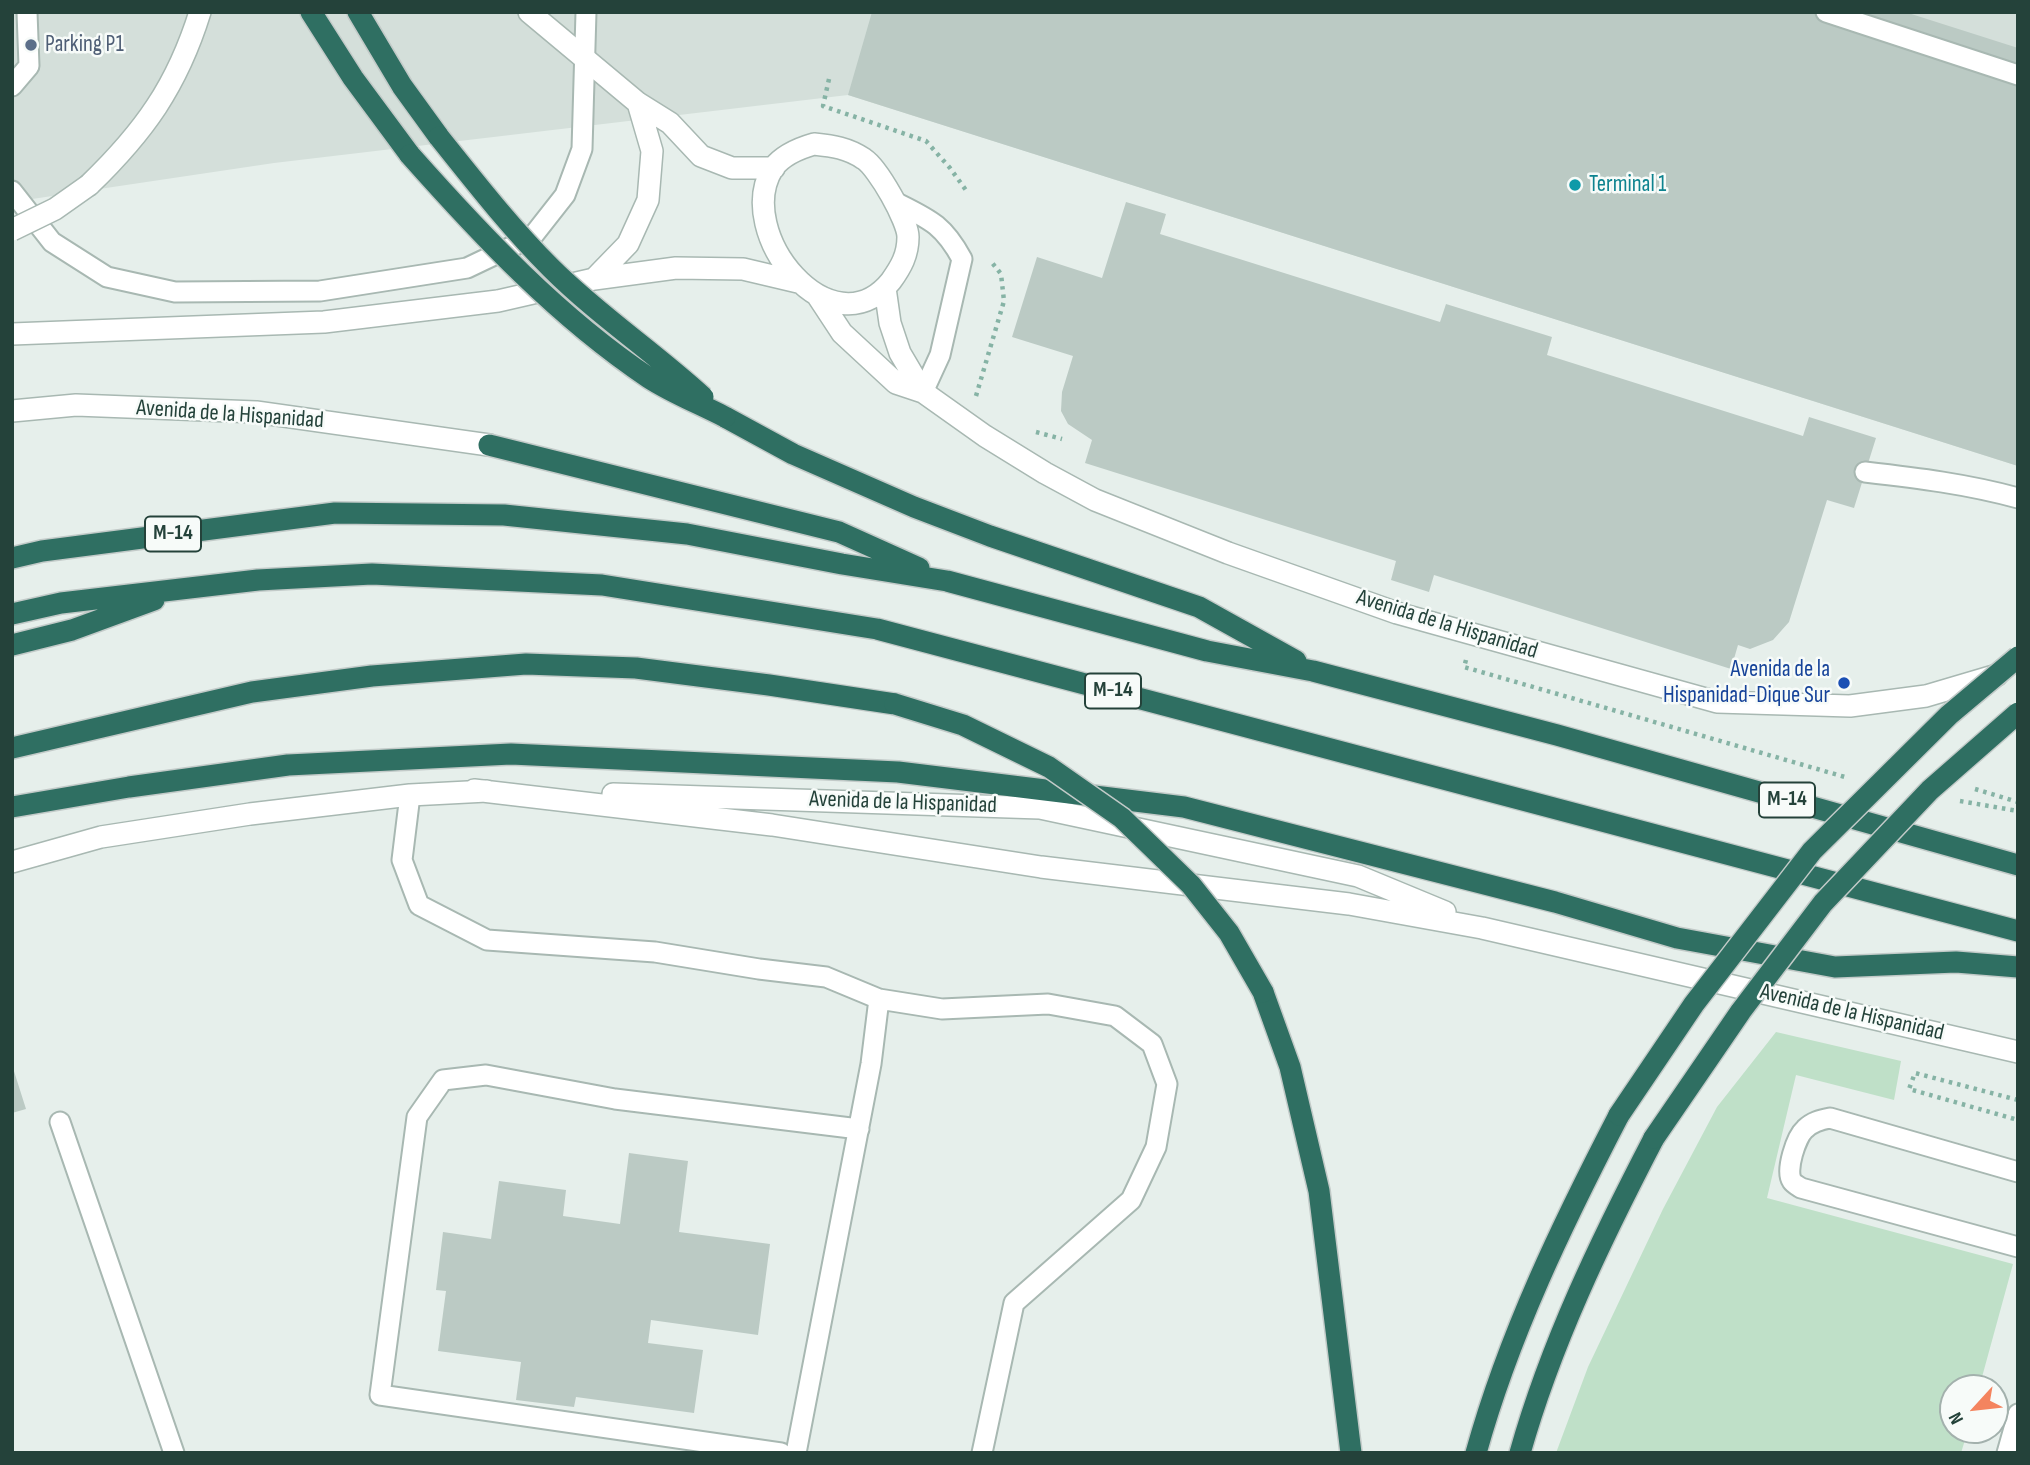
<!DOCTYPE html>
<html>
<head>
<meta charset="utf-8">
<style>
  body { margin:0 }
  #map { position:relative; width:2030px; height:1465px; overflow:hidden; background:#e6efeb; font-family:"Sofia Sans Condensed",sans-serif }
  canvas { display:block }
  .frame { position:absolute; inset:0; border:14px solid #24423a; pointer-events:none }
  .north { position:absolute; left:1939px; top:1374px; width:70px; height:70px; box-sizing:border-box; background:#f7fbf9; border:2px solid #a3b1ad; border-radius:50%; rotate:243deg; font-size:19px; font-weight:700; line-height:28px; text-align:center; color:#24423a }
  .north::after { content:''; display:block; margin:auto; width:24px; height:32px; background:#f4845f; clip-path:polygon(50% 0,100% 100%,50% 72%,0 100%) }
</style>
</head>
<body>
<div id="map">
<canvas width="2030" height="1465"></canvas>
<div class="frame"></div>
<div class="north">N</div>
</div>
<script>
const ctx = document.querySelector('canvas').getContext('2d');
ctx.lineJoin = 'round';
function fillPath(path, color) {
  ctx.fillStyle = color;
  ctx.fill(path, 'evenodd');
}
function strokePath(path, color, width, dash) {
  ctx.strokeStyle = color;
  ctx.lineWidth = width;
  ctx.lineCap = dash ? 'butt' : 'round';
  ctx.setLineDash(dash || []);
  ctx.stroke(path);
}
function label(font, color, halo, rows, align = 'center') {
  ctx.font = font + ' "Sofia Sans Condensed",sans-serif';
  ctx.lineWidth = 5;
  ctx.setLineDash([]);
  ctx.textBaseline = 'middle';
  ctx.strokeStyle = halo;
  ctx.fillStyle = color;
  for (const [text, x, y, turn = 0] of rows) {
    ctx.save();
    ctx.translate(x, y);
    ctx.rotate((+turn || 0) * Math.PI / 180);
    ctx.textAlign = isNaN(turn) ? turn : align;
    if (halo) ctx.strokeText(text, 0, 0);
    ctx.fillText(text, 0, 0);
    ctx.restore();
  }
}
fillPath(new Path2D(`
  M 12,12 L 2018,12 L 2018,466 L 848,95 L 274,163 L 12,202 Z`), '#d4dfda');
fillPath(new Path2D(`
  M 1776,1032 L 1901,1061 L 1894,1100 L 1796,1075 L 1767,1198 L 2013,1264 L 1979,1388 L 1953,1388 L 1953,1430 L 1968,1430 L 1961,1453 L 1556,1453 L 1588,1367 L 1663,1209 L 1717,1107 Z`), '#bfe0c8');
fillPath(new Path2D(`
  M 872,12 L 1905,12 L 2018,48 L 2018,466 L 848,95 Z
  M 1126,202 L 1166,214 L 1160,234 L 1440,322 L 1446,304 L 1552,337 L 1547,355 L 1803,436 L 1809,417 L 1876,438 L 1854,508 L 1827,500 L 1789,622 L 1773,640 L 1750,649 L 1738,645 L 1731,669 L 1434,575 L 1429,592 L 1391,580 L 1396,561 L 1085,463 L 1092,440 L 1068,424 L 1061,411 L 1062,392 L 1073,356 L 1012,337 L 1037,257 L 1102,278 Z
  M 13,1068 L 26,1109 L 12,1113 L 12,1069 Z
  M 629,1153 L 688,1161 L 679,1232 L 770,1244 L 758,1335 L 651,1320 L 648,1343 L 703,1350 L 694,1413 L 576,1397 L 574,1407 L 516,1400 L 521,1362 L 438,1351 L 446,1291 L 436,1290 L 443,1232 L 491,1239 L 499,1181 L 566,1190 L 563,1216 L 620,1224 Z`), '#bbcac4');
const service = new Path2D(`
  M 1826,12 L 2018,75
  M 12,86 L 29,66 L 27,12
  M 12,191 L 52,242 L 107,277 L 175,292 L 320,291 L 467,268 L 532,237 L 565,195 L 582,149 L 586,12
  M 895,202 C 929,219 943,224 962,259 L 940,355 L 923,392
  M 1865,472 C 1917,478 1967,484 2018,498
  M 410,795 L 402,860 L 419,905 L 487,940 L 655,952 L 759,969 L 826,977 L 879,999 L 942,1009 L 1048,1004 L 1115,1016 L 1152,1044 L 1167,1084 L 1156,1147 L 1131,1200 L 1014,1303 L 982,1453
  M 60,1122 L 174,1453
  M 2018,1172 L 1830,1118 C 1820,1120 1812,1122 1805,1129 C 1796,1137 1785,1171 1792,1181 C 1794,1184 1798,1186 1801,1188 L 2018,1247
  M 781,1453 L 380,1395 L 417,1117 L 443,1080 L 486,1075 L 615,1099 L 859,1129
  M 796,1453 L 871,1064 L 879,999
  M 2007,1453 L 2018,1414`);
const tertiary = new Path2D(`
  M 529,12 L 638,103 L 670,123 L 701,156 L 732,168 L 774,168
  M 814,144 C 833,146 848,148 864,159 C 878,168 908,221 908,237 C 908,255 901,267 891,281 C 832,354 732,233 773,168 C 782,156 800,148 814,144 Z
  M 89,185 C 144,132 177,86 200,12
  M 594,279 L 628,244 L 648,200 L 652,151 L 638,103
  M 885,288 L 890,323 L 900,353 L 923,392
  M 817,295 L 842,333 L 896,383 L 923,392 L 985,436 L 1045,473 L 1095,500 L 1228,553 L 1397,613 L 1717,702 L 1850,706 L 1926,696 L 1997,675
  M 12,334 L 324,322 L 498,301 L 594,279 L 676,268 L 743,269 L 798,282
  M 12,411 L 76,405 L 256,412 L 489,445
  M 474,790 L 772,825 L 1041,867 L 1349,904 L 1482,928 L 2018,1052
  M 613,794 L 1040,808 L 1358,876 L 1445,912
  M 12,862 L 101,837 L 250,814 L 410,795 L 487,791`);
const motorway = new Path2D(`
  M 311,12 L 353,78 L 410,155
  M 358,12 L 402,86 L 439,137
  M 725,417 L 793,454 L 914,507 L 990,536 L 1199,607 L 1296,661
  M 489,445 L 839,532 L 919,568
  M 12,558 L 42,551 L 335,513 L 504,515 L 687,534 L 842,564 L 947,581 L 1207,651 L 1313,671 L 1557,735 L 2018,865
  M 12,614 L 61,603 L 258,580 L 372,574 L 602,585 L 877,629 L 2018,931
  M 12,645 L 72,630 L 154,600
  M 12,748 L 252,692 L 372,676 L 526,664 L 636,668 L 769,685 L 895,704
  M 12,807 L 129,787 L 288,765 L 511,754 L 898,772 L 1184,807 L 1555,902 L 1677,938 L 1835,967 L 1956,962 L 2018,967
  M 1263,992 L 1290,1067 L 1319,1191 L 1351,1453
  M 1476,1453 C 1509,1334 1563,1223 1619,1115
  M 1520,1453 C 1551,1343 1601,1240 1654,1138`);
strokePath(service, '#a8b8b2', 23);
strokePath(tertiary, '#a8b8b2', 24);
strokePath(motorway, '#c2cac8', 24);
strokePath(new Path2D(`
  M 829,79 L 823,106 L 926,141 L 950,168 L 968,193
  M 976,396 L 1004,301 L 1001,274 L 990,260
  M 1036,432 L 1062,439
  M 1466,660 L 1464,667 L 1845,777
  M 1975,789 L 2018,802
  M 1960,801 L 2018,811
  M 2018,1100 L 1915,1073 L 1909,1089 L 2018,1120`), '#86b3a5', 4.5, [3.5, 5]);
strokePath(service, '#fff', 19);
strokePath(tertiary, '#fff', 21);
strokePath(motorway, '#2f6f62', 21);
const tertiaryBridge = new Path2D(`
  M 12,230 L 55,209 L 89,185`);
const motorwayBridge = new Path2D(`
  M 439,137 C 475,182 510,227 551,268 C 598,315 654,352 703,397
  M 410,155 C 482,236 558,317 649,378 C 672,393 700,404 725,417
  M 895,704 L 963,725 L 1049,767 L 1122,818 L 1191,885 L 1229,933 L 1263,992
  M 1619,1115 L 1694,1004 L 1812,851 L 1949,715 L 2018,657
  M 1654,1138 L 1741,1011 L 1823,903 L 1930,790 L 2018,713`);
strokePath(tertiaryBridge, '#a8b8b2', 24, []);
strokePath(motorwayBridge, '#c2cac8', 24, []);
strokePath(tertiaryBridge, '#fff', 21);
strokePath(motorwayBridge, '#2f6f62', 21);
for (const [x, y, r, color] of [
  [31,45,7,"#5c6f8a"],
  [1575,185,7,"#0f9aa8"],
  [1844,683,7,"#1a4fb4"]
]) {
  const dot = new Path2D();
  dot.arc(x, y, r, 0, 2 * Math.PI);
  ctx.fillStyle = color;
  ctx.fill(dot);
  strokePath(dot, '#f7fbf9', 2.5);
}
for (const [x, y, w] of [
  [173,534,56],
  [1113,691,56],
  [1787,800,56]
]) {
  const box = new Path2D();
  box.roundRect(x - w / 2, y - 17.5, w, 35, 5);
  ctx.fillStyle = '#f7fbf9';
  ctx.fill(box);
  strokePath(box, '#24423a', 2);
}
label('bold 21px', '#24423a', null, [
  ["M-14",173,534],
  ["M-14",1113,691],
  ["M-14",1787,800]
]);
label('23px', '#4e5e75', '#f7fbf9', [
  ["Parking P1",45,45]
], 'left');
label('23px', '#0d838f', '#f7fbf9', [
  ["Terminal 1",1589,185]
], 'left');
label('23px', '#24423a', '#f7fbf9', [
  ["Avenida de la Hispanidad",230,415,4],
  ["Avenida de la Hispanidad",1447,625,17],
  ["Avenida de la Hispanidad",903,803,2],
  ["Avenida de la Hispanidad",1852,1013,13]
]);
label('23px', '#164399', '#f7fbf9', [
  ["Avenida de la",1830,670],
  ["Hispanidad-Dique Sur",1830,696]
], 'right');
</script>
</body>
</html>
